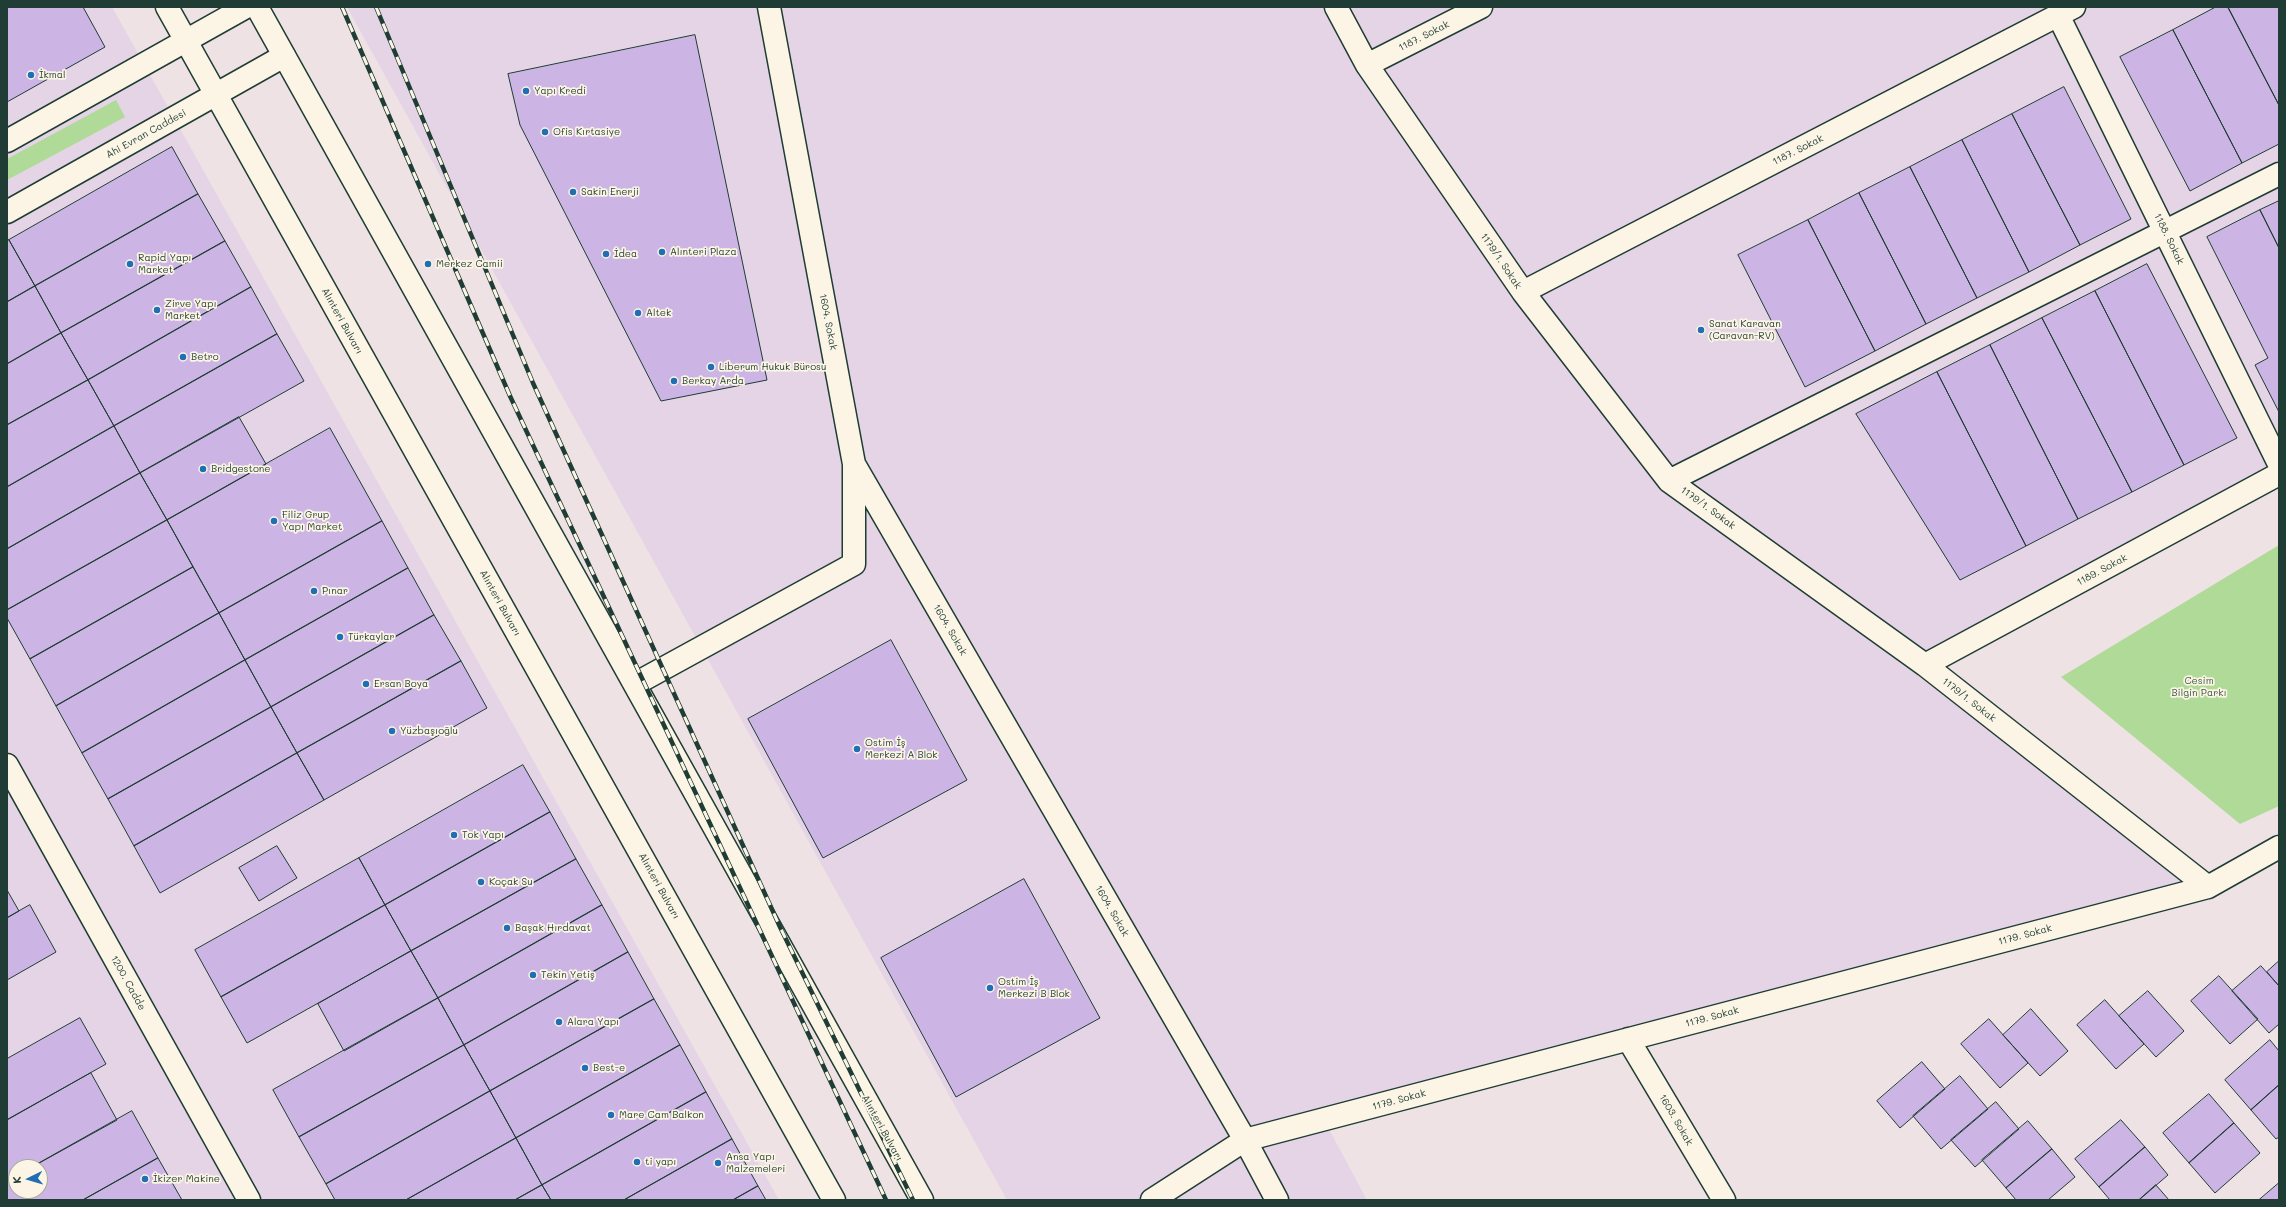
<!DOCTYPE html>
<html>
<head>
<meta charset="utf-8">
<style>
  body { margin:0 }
  #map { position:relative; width:2286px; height:1207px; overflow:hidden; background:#eee2e5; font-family:Mali,sans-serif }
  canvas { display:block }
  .frame { position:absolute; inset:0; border:8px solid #1f3d34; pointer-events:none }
  .north { position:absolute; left:8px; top:1159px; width:40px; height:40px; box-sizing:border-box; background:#fcf5e5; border:1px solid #a4ab9e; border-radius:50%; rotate:265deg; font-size:11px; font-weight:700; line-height:16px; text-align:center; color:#1f3d34 }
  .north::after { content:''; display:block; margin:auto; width:14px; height:18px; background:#1f6fb2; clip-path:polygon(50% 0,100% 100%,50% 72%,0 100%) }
</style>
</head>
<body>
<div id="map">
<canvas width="2286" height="1207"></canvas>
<div class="frame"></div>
<div class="north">K</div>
</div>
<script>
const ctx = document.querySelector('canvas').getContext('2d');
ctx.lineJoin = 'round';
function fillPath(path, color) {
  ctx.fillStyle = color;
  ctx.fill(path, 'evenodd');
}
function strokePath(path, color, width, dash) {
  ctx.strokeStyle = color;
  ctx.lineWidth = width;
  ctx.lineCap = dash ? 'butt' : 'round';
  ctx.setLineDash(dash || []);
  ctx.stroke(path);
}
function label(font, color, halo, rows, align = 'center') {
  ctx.font = font + ' Mali,sans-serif';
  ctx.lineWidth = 3.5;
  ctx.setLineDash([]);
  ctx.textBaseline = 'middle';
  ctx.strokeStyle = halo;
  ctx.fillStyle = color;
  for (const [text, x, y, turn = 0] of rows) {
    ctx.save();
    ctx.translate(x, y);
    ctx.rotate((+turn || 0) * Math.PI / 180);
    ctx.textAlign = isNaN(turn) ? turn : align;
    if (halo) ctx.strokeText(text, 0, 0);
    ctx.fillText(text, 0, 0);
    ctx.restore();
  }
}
fillPath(new Path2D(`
  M 7,7 L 112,7 L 779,1200 L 7,1200 ZM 16,1167 L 40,1167 L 40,1191 L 16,1191 Z
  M 347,7 L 2279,7 L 2279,475 L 1926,665 L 2208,887 L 1324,1120 L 1367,1200 L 1007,1200 Z`), '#e4d4e5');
fillPath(new Path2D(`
  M 116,100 L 125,117 L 7,180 L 7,159 Z
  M 2279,545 L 2279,806 L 2240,824 L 2061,677 Z`), '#b0da97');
const building = new Path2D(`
  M 7,7 L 83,7 L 105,47 L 7,102 Z
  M 2216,7 L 2228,7 L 2279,105 L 2279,144 L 2242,163 L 2173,30 Z
  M 2228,7 L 2279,7 L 2279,105 Z
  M 2173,30 L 2242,163 L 2190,191 L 2120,57 Z
  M 695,35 L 767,380 L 661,401 L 520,125 L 508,74 Z
  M 2064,87 L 2131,219 L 2080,245 L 2012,114 Z
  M 2012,114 L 2080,245 L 2029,272 L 1962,140 Z
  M 1962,140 L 2029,272 L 1977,298 L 1910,167 Z
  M 172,147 L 198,194 L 35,286 L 9,240 Z
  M 1910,167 L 1977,298 L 1926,324 L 1859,193 Z
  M 1859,193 L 1926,324 L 1875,351 L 1808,220 Z
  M 198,194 L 225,241 L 61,333 L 35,286 Z
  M 2279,201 L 2279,248 L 2260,210 Z
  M 2260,210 L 2279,248 L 2279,412 L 2255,365 L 2268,358 L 2207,237 Z
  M 1808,220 L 1875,351 L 1805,387 L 1738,255 Z
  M 9,240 L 35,286 L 7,302 L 7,241 Z
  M 225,241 L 251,287 L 88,380 L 61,333 Z
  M 2147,264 L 2237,438 L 2184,465 L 2095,291 Z
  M 35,286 L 61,333 L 7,364 L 7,302 Z
  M 251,287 L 277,334 L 114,426 L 88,380 Z
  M 2095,291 L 2184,465 L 2132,492 L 2042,318 Z
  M 2042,318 L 2132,492 L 2078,519 L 1990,345 Z
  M 61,333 L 88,380 L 7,425 L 7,364 Z
  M 277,334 L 304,381 L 140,473 L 114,426 Z
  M 1990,345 L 2078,519 L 2026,546 L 1937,372 Z
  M 1937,372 L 2026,546 L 1960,580 L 1856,414 Z
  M 88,380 L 114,426 L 7,487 L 7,425 Z
  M 239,417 L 266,464 L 167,520 L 140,473 Z
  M 114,426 L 140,473 L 7,549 L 7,487 Z
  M 330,428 L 382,521 L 219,613 L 167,520 Z
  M 140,473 L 167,520 L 7,610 L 7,549 Z
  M 167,520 L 193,567 L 30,659 L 7,618 L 7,610 Z
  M 382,521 L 408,568 L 245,660 L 219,613 Z
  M 193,567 L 219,613 L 56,706 L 30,659 Z
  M 408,568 L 434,615 L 271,707 L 245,660 Z
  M 219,613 L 245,660 L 82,753 L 56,706 Z
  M 434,615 L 461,661 L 297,753 L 271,707 Z
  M 891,640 L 967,780 L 823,858 L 748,719 Z
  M 245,660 L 271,707 L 108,799 L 82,753 Z
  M 461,661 L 487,708 L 324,800 L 297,753 Z
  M 271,707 L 297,753 L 134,846 L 108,799 Z
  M 297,753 L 324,800 L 160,893 L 134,846 Z
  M 523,765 L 550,812 L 385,905 L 359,858 Z
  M 550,812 L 576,859 L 411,951 L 385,905 Z
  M 277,846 L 297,878 L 259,901 L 239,868 Z
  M 359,858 L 385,905 L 221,997 L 195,950 Z
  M 576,859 L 602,905 L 438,998 L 411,951 Z
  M 1024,879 L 1100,1018 L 956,1097 L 881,958 Z
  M 7,890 L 19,911 L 7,918 Z
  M 30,905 L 56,952 L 7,980 L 7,918 Z
  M 385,905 L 411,951 L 247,1043 L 221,997 Z
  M 602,905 L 628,952 L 464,1045 L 438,998 Z
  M 411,951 L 438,998 L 344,1051 L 318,1004 Z
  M 628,952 L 654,999 L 490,1091 L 464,1045 Z
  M 2279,961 L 2279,986 L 2267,972 Z
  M 2261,966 L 2279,986 L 2279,1024 L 2269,1033 L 2232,991 Z
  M 2219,976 L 2258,1019 L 2230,1044 L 2191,1001 Z
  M 2148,991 L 2184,1031 L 2156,1057 L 2119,1016 Z
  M 438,998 L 464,1045 L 299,1137 L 273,1090 Z
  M 654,999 L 680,1045 L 516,1138 L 490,1091 Z
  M 2105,1000 L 2144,1044 L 2116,1069 L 2077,1025 Z
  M 2031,1009 L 2068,1051 L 2040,1076 L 2003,1035 Z
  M 80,1018 L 106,1064 L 7,1120 L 7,1059 Z
  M 1989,1019 L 2028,1063 L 2000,1088 L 1961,1044 Z
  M 2270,1040 L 2279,1051 L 2279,1085 L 2251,1110 L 2225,1080 Z
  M 464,1045 L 490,1091 L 326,1184 L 299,1137 Z
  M 680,1045 L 706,1092 L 542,1185 L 516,1138 Z
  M 1922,1062 L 1945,1089 L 1900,1128 L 1877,1101 Z
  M 91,1073 L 117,1120 L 32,1167 L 16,1167 L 16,1176 L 7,1181 L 7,1120 Z
  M 1960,1076 L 1988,1109 L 1941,1149 L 1913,1116 Z
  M 2279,1085 L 2279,1137 L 2276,1139 L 2251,1110 Z
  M 490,1091 L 516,1138 L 406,1200 L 335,1200 L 326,1184 Z
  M 706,1092 L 732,1139 L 624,1200 L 551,1200 L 542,1185 Z
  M 2209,1094 L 2234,1123 L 2189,1163 L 2163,1133 Z
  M 1996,1102 L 2019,1129 L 1975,1167 L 1951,1140 Z
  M 132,1111 L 158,1158 L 83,1200 L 7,1200 L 7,1181 L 16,1176 L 16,1191 L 40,1191 L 40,1167 L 32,1167 Z
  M 2121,1120 L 2145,1147 L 2099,1187 L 2075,1159 Z
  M 2028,1121 L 2052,1149 L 2006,1188 L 1982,1160 Z
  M 2234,1123 L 2260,1153 L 2215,1193 L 2189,1163 Z
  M 516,1138 L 542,1185 L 515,1200 L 406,1200 Z
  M 732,1139 L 758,1186 L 733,1200 L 624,1200 Z
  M 2145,1147 L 2168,1175 L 2139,1200 L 2110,1200 L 2099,1187 Z
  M 2052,1149 L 2075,1177 L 2048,1200 L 2016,1200 L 2006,1188 Z
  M 158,1158 L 182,1200 L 83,1200 Z
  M 2279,1183 L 2279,1200 L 2259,1200 Z
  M 542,1185 L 551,1200 L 515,1200 Z
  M 2156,1185 L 2169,1200 L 2139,1200 Z
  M 758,1186 L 766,1200 L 733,1200 Z`);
fillPath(building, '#ccb5e4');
strokePath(building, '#1f3d34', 1);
const minor = new Path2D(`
  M 1336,7 L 1367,65 L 1523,292 L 1669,481 L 1925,665 L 2208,887
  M 2058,15 L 2279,464
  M 1367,65 L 1481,7
  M 1523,292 L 2074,7
  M 1669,481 L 2279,174
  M 1925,665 L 2279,474
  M 7,765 L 249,1200
  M 1628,1039 L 1724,1200
  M 1152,1200 L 1245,1140 L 2208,887 L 2279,847`);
const tertiary = new Path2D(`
  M 769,7 L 854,464 L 1245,1140 L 1277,1200
  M 635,684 L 854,564 L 854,465`);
const secondary = new Path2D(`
  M 7,141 L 246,7
  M 7,212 L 284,56`);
const primary = new Path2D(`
  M 167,7 L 834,1200
  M 257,7 L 922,1200`);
strokePath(minor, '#1f3d34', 25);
strokePath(tertiary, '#1f3d34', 25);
strokePath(secondary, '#1f3d34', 25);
strokePath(primary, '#1f3d34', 25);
strokePath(minor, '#fcf5e5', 22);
strokePath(tertiary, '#fcf5e5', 22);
strokePath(secondary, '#fcf5e5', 22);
strokePath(primary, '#fcf5e5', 22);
const rail = new Path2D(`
  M 342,7 L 510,396 L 886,1200
  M 376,7 L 533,383 L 780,927 L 913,1200`);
strokePath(rail, '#1f3d34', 4.5);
strokePath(rail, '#fcf5e5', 3, [9]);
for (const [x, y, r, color] of [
  [31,75,4,"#1f6fb2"],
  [526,91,4,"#1f6fb2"],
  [545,132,4,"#1f6fb2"],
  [573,192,4,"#1f6fb2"],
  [662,252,4,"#1f6fb2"],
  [606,254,4,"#1f6fb2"],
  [130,264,4,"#1f6fb2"],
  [428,264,4,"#1f6fb2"],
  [157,310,4,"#1f6fb2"],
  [638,313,4,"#1f6fb2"],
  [1701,330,4,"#1f6fb2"],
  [183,357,4,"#1f6fb2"],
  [711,367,4,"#1f6fb2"],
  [674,381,4,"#1f6fb2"],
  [203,469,4,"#1f6fb2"],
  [274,521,4,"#1f6fb2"],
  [314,591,4,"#1f6fb2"],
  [340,637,4,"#1f6fb2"],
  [366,684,4,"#1f6fb2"],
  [392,731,4,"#1f6fb2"],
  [857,749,4,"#1f6fb2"],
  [454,835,4,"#1f6fb2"],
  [481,882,4,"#1f6fb2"],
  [507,928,4,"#1f6fb2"],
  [533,975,4,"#1f6fb2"],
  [990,988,4,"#1f6fb2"],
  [559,1022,4,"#1f6fb2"],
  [585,1068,4,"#1f6fb2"],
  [611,1115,4,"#1f6fb2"],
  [637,1162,4,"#1f6fb2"],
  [718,1163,4,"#1f6fb2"],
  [145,1179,4,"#1f6fb2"]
]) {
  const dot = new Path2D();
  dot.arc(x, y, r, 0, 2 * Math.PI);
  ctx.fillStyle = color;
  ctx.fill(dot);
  strokePath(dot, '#fcf5e5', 1.5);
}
label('10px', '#1f3d34', '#fcf5e5', [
  ["1187. Sokak",1424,36,-27],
  ["Ahi Evran Caddesi",146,134,-29],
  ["1187. Sokak",1798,150,-27],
  ["1188. Sokak",2169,239,64],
  ["1179/1. Sokak",1501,261,56],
  ["Alınteri Bulvarı",342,321,61],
  ["1604. Sokak",828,322,79],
  ["1179/1. Sokak",1708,508,36],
  ["1189. Sokak",2102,570,-28],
  ["Alınteri Bulvarı",500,603,61],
  ["1604. Sokak",950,630,60],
  ["1179/1. Sokak",1969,700,38],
  ["Alınteri Bulvarı",659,886,61],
  ["1604. Sokak",1112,911,60],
  ["1179. Sokak",2025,935,-15],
  ["1200. Cadde",128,983,61],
  ["1179. Sokak",1712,1017,-15],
  ["1179. Sokak",1399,1100,-15],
  ["1603. Sokak",1676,1120,60],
  ["Alınteri Bulvarı",882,1128,61]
]);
label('10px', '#1f3d34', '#fcf5e5', [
  ["İkmal",39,75],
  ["Yapı Kredi",534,91],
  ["Ofis Kırtasiye",553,132],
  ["Sakin Enerji",581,192],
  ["Alınteri Plaza",670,252],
  ["İdea",614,254],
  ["Rapid Yapı",138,258],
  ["Market",138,270],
  ["Merkez Camii",436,264],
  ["Zirve Yapı",165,304],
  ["Market",165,316],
  ["Altek",646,313],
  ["Sanat Karavan",1709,324],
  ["(Caravan-RV)",1709,336],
  ["Betro",191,357],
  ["Liberum Hukuk Bürosu",719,367],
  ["Berkay Arda",682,381],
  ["Bridgestone",211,469],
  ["Filiz Grup",282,515],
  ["Yapı Market",282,527],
  ["Pınar",322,591],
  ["Türkaylar",348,637],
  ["Ersan Boya",374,684],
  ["Yüzbaşıoğlu",400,731],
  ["Ostim İş",865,743],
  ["Merkezi A Blok",865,755],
  ["Tok Yapı",462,835],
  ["Koçak Su",489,882],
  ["Başak Hırdavat",515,928],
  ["Tekin Yetiş",541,975],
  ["Ostim İş",998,982],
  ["Merkezi B Blok",998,994],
  ["Alara Yapı",567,1022],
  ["Best-e",593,1068],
  ["Mare Cam Balkon",619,1115],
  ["Ansa Yapı",726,1157],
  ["Malzemeleri",726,1169],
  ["ti yapı",645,1162],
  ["İkizer Makine",153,1179]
], 'left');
label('10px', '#3c5c48', '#fcf5e5', [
  ["Cesim",2199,681],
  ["Bilgin Parkı",2199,693]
]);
</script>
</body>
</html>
